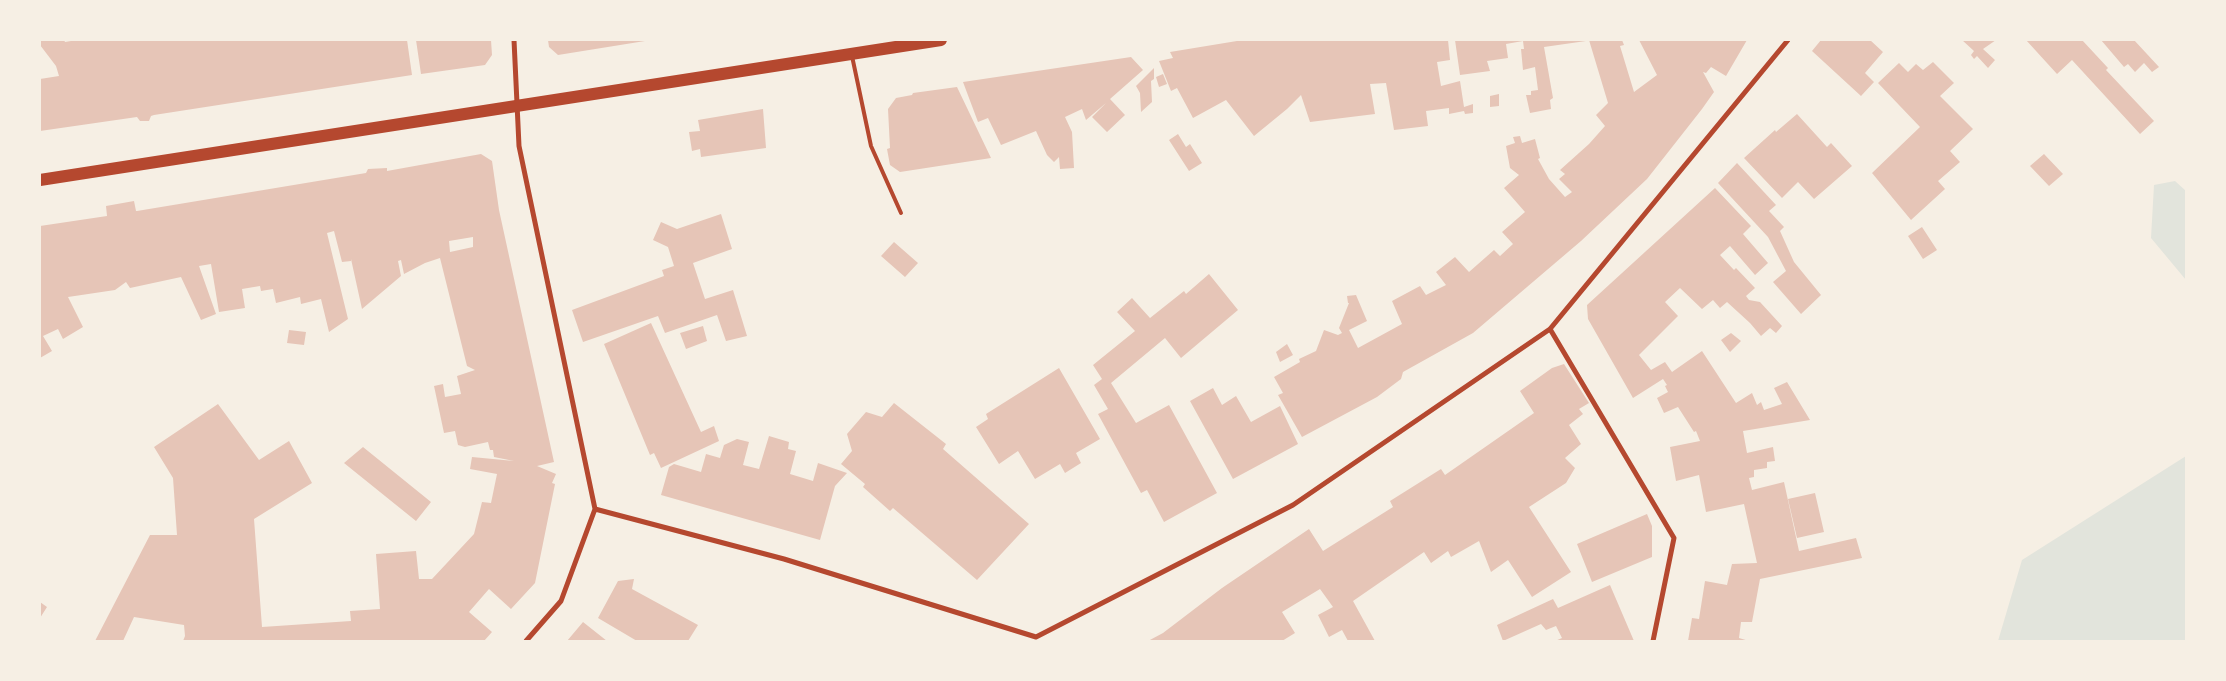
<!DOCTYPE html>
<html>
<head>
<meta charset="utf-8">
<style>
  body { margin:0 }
  #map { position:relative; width:2226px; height:681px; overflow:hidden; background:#f6efe4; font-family:Bitter,serif }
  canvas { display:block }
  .frame { position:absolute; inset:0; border:41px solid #f6efe4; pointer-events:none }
</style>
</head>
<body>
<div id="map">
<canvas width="2226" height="681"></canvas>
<div class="frame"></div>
</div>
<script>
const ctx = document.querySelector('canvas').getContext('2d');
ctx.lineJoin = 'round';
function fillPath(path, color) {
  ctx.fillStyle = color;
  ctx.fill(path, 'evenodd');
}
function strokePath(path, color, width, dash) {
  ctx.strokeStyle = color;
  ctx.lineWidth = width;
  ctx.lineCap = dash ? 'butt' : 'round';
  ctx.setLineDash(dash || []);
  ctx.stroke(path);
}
fillPath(new Path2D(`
  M 2175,181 L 2186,191 L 2186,280 L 2151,238 L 2154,185 Z
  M 2186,456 L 2186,641 L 1998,641 L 2022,560 Z`), '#e2e4dc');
fillPath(new Path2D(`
  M 40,40 L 64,40 L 65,42 L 77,40 L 407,40 L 412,75 L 154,115 L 151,116 L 149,121 L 140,121 L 137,117 L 40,131 L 40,79 L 59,76 L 56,66 L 40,45 Z
  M 416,40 L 491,40 L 492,55 L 485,65 L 421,74 Z
  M 548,40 L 645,40 L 645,41 L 558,55 L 549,47 Z
  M 1243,40 L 1448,40 L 1450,60 L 1437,62 L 1441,86 L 1460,81 L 1464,107 L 1473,104 L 1473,113 L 1465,114 L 1464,111 L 1449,114 L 1449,108 L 1426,111 L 1428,126 L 1394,130 L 1386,83 L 1370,84 L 1375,114 L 1310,122 L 1301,95 L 1287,109 L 1254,136 L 1226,100 L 1193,118 L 1177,88 L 1171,91 L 1159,61 L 1173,58 L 1170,52 Z
  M 1455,40 L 1586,40 L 1586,41 L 1544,47 L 1553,98 L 1550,100 L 1551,109 L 1530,113 L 1526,95 L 1531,95 L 1531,91 L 1538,90 L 1535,67 L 1523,70 L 1521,49 L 1524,49 L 1523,41 L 1506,44 L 1508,58 L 1487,61 L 1490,71 L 1460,75 Z
  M 1589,40 L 1622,40 L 1624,45 L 1620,46 L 1634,92 L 1657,75 L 1639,40 L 1747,40 L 1726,76 L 1711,67 L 1706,73 L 1703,72 L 1714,92 L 1702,109 L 1647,179 L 1581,241 L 1473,333 L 1403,372 L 1401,379 L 1377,397 L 1302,437 L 1278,395 L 1283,393 L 1274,377 L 1300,362 L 1299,359 L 1316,351 L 1324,330 L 1338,335 L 1342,333 L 1339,328 L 1349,303 L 1348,303 L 1347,296 L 1356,295 L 1367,321 L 1349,330 L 1358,348 L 1402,324 L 1392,301 L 1420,286 L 1426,295 L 1446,285 L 1436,272 L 1455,257 L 1469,272 L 1494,250 L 1500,256 L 1513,244 L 1502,232 L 1525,212 L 1504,188 L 1519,175 L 1510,168 L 1506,146 L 1515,143 L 1513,137 L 1520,136 L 1522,143 L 1535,139 L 1540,158 L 1538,159 L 1549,179 L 1565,197 L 1572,192 L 1559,179 L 1565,174 L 1560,170 L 1589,144 L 1605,126 L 1596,115 L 1608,103 Z
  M 1821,40 L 1870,40 L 1883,52 L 1865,73 L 1874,82 L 1861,96 L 1812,51 Z
  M 1962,40 L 1996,40 L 1983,49 L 1995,60 L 1988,68 L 1977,56 L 1974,59 L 1971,55 L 1974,51 Z
  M 2026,40 L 2082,40 L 2108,68 L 2106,70 L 2154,121 L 2140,134 L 2072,60 L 2057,74 Z
  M 2101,40 L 2134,40 L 2159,67 L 2152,72 L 2144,63 L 2135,72 L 2128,64 L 2124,67 Z
  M 1131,57 L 1143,70 L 1110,99 L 1125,115 L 1107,132 L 1092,117 L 1106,103 L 1086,120 L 1082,109 L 1065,117 L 1072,132 L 1074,168 L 1060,169 L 1059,157 L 1054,162 L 1047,155 L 1036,131 L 1001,145 L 988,118 L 978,122 L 963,82 Z
  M 1933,62 L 1954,83 L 1940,96 L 1973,129 L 1950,151 L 1960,162 L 1938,181 L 1945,189 L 1911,220 L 1872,173 L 1920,127 L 1878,83 L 1899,63 L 1908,72 L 1916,64 L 1923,70 Z
  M 1154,68 L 1154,79 L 1151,81 L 1152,102 L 1141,112 L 1140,93 L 1136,86 Z
  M 1163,74 L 1167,84 L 1159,87 L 1156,77 Z
  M 957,87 L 991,158 L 900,172 L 890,165 L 887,149 L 890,148 L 888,109 L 896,98 L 912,95 L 913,93 Z
  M 1499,94 L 1499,106 L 1490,107 L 1490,96 Z
  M 763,109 L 766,148 L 701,157 L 700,149 L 692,151 L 689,132 L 700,131 L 698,120 Z
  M 1797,114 L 1827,147 L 1831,143 L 1852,166 L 1814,199 L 1798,182 L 1782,198 L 1744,158 L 1775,130 L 1776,132 Z
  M 1178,134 L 1186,147 L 1190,144 L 1202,163 L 1189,171 L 1169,140 Z
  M 481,154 L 492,161 L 499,210 L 554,462 L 537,466 L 556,474 L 552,483 L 555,484 L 535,583 L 511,609 L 489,589 L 469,612 L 492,632 L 484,641 L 183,641 L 185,636 L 184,625 L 134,617 L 123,641 L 95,641 L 150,535 L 177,535 L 173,478 L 154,447 L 218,404 L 259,460 L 289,441 L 312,483 L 254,519 L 262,627 L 351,621 L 350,611 L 380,609 L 376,554 L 416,551 L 419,579 L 432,579 L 474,534 L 482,502 L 491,503 L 497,474 L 470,469 L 472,457 L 514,461 L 494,457 L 493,450 L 490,450 L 488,442 L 465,447 L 458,445 L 455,431 L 444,433 L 434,386 L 443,384 L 445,397 L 461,394 L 457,376 L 475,370 L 467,366 L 440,258 L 425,263 L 404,274 L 401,260 L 398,261 L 401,276 L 362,309 L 351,259 L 351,261 L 342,262 L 334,231 L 327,233 L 348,319 L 329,332 L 321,299 L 301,304 L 300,297 L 276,303 L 273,289 L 261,291 L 260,286 L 242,289 L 245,308 L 219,312 L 211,264 L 199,266 L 216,314 L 201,320 L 181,277 L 130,288 L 126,282 L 115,290 L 68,297 L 83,327 L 63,339 L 58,329 L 43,336 L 52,351 L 40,358 L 40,226 L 107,216 L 106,206 L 134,201 L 136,211 L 137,211 L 366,173 L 368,169 L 387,168 L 387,171 ZM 473,237 L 473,247 L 450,252 L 449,241 Z
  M 2044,154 L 2063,174 L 2049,186 L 2030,166 Z
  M 1737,163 L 1776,205 L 1769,211 L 1784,227 L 1780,231 L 1794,262 L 1821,295 L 1801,314 L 1773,282 L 1786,271 L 1768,237 L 1718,183 Z
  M 1715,188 L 1751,226 L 1743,234 L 1768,263 L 1755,275 L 1730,246 L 1720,255 L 1734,270 L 1736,268 L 1755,288 L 1746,296 L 1749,300 L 1760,302 L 1782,326 L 1776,333 L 1770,328 L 1761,336 L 1750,323 L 1727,302 L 1720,308 L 1713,300 L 1702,309 L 1680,288 L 1665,302 L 1678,316 L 1639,355 L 1651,370 L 1665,362 L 1672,372 L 1702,351 L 1736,403 L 1752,393 L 1757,405 L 1761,402 L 1764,410 L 1782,404 L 1774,388 L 1787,382 L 1810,420 L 1743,431 L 1747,453 L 1773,447 L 1775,461 L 1767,462 L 1767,468 L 1754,470 L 1754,477 L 1749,478 L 1752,490 L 1784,482 L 1799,551 L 1856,538 L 1862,558 L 1760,579 L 1752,622 L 1741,622 L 1739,638 L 1749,641 L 1688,641 L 1692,618 L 1699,619 L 1705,581 L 1727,585 L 1732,564 L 1757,563 L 1744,504 L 1706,512 L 1699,475 L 1676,481 L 1670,447 L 1700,441 L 1696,431 L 1694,432 L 1678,407 L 1664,413 L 1657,398 L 1668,392 L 1665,386 L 1667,385 L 1663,379 L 1633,398 L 1588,319 L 1587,305 Z
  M 721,214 L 732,249 L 693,263 L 705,299 L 733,290 L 747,336 L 726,341 L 717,315 L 665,333 L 658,316 L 583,342 L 572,310 L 664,276 L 662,270 L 674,266 L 668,247 L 653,240 L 661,222 L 677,229 Z
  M 1922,227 L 1937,250 L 1923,259 L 1908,236 Z
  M 894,242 L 918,263 L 905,277 L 881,256 Z
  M 1209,274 L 1238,310 L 1181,358 L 1165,338 L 1111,383 L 1136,423 L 1169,405 L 1217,493 L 1164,522 L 1147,490 L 1141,493 L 1098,414 L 1108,409 L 1094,385 L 1102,379 L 1093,365 L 1135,331 L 1117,312 L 1132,298 L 1150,318 L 1184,291 L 1186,294 Z
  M 651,323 L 701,432 L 714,426 L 719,441 L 661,468 L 654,453 L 650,455 L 604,344 Z
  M 703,326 L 707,341 L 686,349 L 680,333 Z
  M 289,330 L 306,332 L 304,345 L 287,343 Z
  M 1731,333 L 1741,341 L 1730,352 L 1721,340 Z
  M 1287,344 L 1293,355 L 1280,362 L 1276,352 Z
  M 1564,364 L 1589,403 L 1579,409 L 1583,414 L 1569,425 L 1581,444 L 1565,458 L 1575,468 L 1566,483 L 1529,507 L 1571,572 L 1532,597 L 1508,560 L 1491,572 L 1479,541 L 1451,557 L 1448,551 L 1431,563 L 1424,552 L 1353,601 L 1375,641 L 1348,641 L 1342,630 L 1329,637 L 1318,615 L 1333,607 L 1320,589 L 1282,612 L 1295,633 L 1282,641 L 1148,641 L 1163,633 L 1222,588 L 1309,529 L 1323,551 L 1393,507 L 1390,501 L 1441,469 L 1445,475 L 1534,413 L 1520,391 L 1552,368 Z
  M 1059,368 L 1100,439 L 1076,453 L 1081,463 L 1065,473 L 1060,464 L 1035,479 L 1018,451 L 999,464 L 976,427 L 988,419 L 986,414 Z
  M 1213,388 L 1222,405 L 1236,396 L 1251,422 L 1280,406 L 1298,444 L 1233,479 L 1190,401 Z
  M 894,403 L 946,444 L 943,449 L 1029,524 L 977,580 L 893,508 L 890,511 L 863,487 L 865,484 L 841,464 L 852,451 L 847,434 L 866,412 L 882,417 Z
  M 769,436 L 789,442 L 788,449 L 796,451 L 790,474 L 813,481 L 818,463 L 847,473 L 835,486 L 820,540 L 661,495 L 669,467 L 674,464 L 701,472 L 706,454 L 720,458 L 724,445 L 737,439 L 749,442 L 743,465 L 759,469 Z
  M 363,447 L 431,502 L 416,521 L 344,463 Z
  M 1815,493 L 1824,532 L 1797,538 L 1788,499 Z
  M 1647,514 L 1652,526 L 1652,557 L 1592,582 L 1577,544 Z
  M 634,579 L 632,589 L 698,625 L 688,641 L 637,641 L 598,618 L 618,581 Z
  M 1610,585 L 1634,641 L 1555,641 L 1562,638 L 1556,626 L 1546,630 L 1541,624 L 1503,641 L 1497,625 L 1553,599 L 1558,608 Z
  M 40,602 L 47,607 L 40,618 Z
  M 583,622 L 607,641 L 567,641 Z`), '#e6c5b7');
strokePath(new Path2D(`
  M 852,56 L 871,146 L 901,213`), '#b5482f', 4);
strokePath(new Path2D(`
  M 514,40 L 519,146 L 595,509
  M 1550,329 L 1674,538 L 1653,641
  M 595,509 L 784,559 L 1036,637 L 1293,505 L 1550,329 L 1788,40
  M 526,641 L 561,601 L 595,509`), '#b5482f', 5);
strokePath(new Path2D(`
  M 40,180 L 941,40`), '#b5482f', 12);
</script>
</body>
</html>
